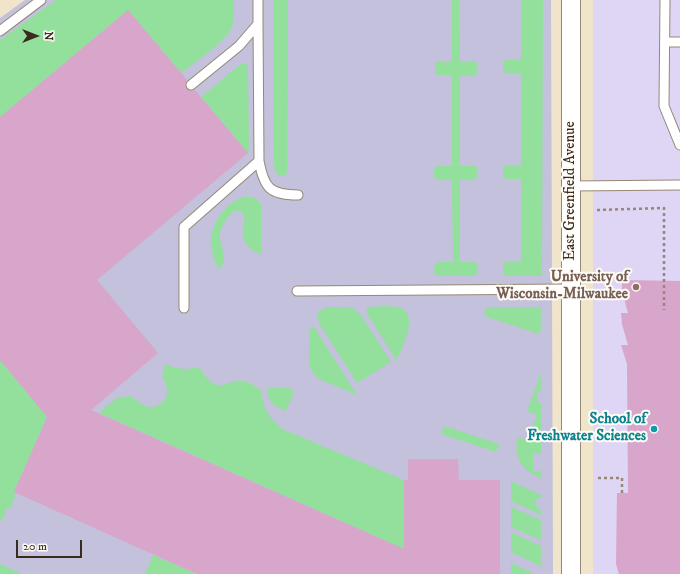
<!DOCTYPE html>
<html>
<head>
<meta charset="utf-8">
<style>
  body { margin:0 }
  #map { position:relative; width:680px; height:574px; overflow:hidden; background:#f0e5ca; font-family:"IM FELL DW Pica",serif }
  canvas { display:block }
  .north { position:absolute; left:16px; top:16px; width:40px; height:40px; -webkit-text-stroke:3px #fdfcf7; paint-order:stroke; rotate:90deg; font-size:11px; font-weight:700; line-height:16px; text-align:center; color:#3b2a1e }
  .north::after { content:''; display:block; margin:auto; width:14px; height:18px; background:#3b2a1e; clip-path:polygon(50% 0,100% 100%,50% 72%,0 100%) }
  .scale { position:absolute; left:16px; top:540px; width:66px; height:18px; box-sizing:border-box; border:2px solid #3b2a1e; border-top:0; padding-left:5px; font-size:12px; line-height:14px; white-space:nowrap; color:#3b2a1e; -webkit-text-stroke:3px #fdfcf7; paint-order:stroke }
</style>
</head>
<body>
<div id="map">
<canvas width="680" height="574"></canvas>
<div class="north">N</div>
<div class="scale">20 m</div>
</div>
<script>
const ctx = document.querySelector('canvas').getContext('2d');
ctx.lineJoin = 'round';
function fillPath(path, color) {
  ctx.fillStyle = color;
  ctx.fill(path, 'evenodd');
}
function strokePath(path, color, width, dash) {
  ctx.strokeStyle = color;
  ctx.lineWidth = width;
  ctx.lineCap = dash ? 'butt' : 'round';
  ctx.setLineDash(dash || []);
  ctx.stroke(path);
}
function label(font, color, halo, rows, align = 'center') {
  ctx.font = font + ' "IM FELL DW Pica",serif';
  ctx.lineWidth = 4;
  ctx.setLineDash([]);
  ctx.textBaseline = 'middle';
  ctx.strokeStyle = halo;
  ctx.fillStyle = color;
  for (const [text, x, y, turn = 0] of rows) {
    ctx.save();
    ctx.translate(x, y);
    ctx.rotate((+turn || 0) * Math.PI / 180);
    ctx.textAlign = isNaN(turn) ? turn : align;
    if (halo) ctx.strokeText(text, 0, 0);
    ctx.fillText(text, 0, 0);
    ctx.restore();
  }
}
fillPath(new Path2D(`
  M 593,0 L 680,0 L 680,574 L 593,574 Z`), '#dfd5f5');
fillPath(new Path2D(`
  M 25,0 L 551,0 L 553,574 L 0,574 L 0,18 Z`), '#c3c1db');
fillPath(new Path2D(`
  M 56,0 L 234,0 C 234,10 235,22 230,31 C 224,42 193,64 181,73 L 128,10 L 0,117 L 0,40 Z
  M 273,0 L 288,0 L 287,173 L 284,176 L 279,175 L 275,171 L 274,164 Z
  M 452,0 L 459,0 L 460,61 L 474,61 L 477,64 L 477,73 L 474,75 L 460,76 L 460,166 L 475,166 L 477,168 L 477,178 L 475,180 L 460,180 L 460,262 L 474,262 L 477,264 L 478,273 L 474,276 L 439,276 L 434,273 L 434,267 L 438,262 L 453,262 L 452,180 L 437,180 L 434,177 L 434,169 L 437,166 L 452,166 L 452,75 L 438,75 L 435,73 L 435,64 L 437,62 L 452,61 Z
  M 521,0 L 543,0 L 542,276 L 505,276 L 503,273 L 503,265 L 505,262 L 521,261 L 521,179 L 505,179 L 503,176 L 503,167 L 506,165 L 521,165 L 521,74 L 506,73 L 503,71 L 503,62 L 505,60 L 521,59 Z
  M 242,63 L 246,64 L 248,67 L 249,149 L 248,153 L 201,97 Z
  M 246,196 L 254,198 L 261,203 L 261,254 C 250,251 241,242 243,229 C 244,224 246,219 243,214 C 234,201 221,227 220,234 C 219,248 230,256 219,270 C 215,262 212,255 211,246 C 209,225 225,201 246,196 Z
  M 328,307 L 352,307 L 361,315 L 391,362 L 357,383 L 319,323 L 317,312 Z
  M 368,307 C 377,307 387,305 396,307 C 422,310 402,347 397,361 L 366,312 Z
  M 487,307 L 541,307 L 541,329 L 539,334 L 484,316 Z
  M 310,327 L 314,327 L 357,395 L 319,379 C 316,376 312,373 311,369 C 307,361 310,337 310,327 Z
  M 0,360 L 47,417 L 14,492 L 16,494 L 10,509 L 7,508 L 2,521 L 0,520 Z
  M 166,364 C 178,370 186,370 199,367 C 206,378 214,390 229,383 C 233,381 239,380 244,381 C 251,382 255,388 261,389 C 263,409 268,416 282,429 L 404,480 L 404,549 L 99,413 L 116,398 L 130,396 C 135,399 142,405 146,406 C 149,408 155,407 158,405 C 172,398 167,386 162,375 Z
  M 541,373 L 541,390 L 537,393 L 537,401 L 541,404 L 541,454 L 533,454 L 533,471 L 541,471 L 541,478 C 523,472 512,456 518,437 L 528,440 L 537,415 L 527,411 Z
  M 267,388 L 289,388 L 293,392 L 293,395 L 286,411 C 273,405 268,403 267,388 Z
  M 444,426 L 499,444 L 496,452 L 441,434 Z
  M 511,481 L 541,495 L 541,498 L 536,499 L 537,509 L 541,510 L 541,515 L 511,501 Z
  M 511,507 L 541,520 L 541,540 L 511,527 Z
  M 511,532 L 541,546 L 541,566 L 511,552 Z
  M 153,555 L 197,574 L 145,574 Z
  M 511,563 L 535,574 L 511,574 Z
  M 0,564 L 20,573 L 19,574 L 0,574 Z`), '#93e09d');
fillPath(new Path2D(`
  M 128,10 L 187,80 L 185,86 L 187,89 L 192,91 L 195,90 L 248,153 L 97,280 L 158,353 L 91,410 L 404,549 L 404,480 L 408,480 L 408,459 L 458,459 L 459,480 L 500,480 L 500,574 L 197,574 L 14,492 L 47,417 L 0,360 L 0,117 Z
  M 622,280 L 680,281 L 680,574 L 619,574 L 616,564 L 617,493 L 628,493 L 627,364 L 621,345 L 628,345 L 622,324 L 621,313 L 628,313 L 622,291 Z`), '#d7a6ca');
const service = new Path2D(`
  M 665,0 L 664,106 L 680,145
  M 258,24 L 259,161 C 264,188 270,195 298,195
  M 0,31 L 41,0
  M 665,42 L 680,42
  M 191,85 L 239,46 L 258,24 L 258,0
  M 571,186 L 680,185
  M 297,291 L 571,289
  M 184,308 L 184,227 L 259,161`);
const minor = new Path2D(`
  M 571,0 L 571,574`);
strokePath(service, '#968874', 11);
strokePath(minor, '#968874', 20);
strokePath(new Path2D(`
  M 597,210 L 664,208 L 664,310
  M 598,478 L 622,478 L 622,493`), '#968874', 2.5, [3, 3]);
strokePath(service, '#fff', 9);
strokePath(minor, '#fff', 18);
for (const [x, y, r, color] of [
  [636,287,4,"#8d6e63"],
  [654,429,4,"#0f9aa8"]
]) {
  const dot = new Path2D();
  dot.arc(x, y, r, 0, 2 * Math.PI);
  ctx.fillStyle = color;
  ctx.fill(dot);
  strokePath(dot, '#fdfcf7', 1.5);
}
label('15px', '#3b2a1e', '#fdfcf7', [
  ["East Greenfield Avenue",571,191,-90]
]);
label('bold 15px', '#785e54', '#fdfcf7', [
  ["University of",628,278],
  ["Wisconsin-Milwaukee",628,295]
], 'right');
label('bold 15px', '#0d838f', '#fdfcf7', [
  ["School of",646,420],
  ["Freshwater Sciences",646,437]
], 'right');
</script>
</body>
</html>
